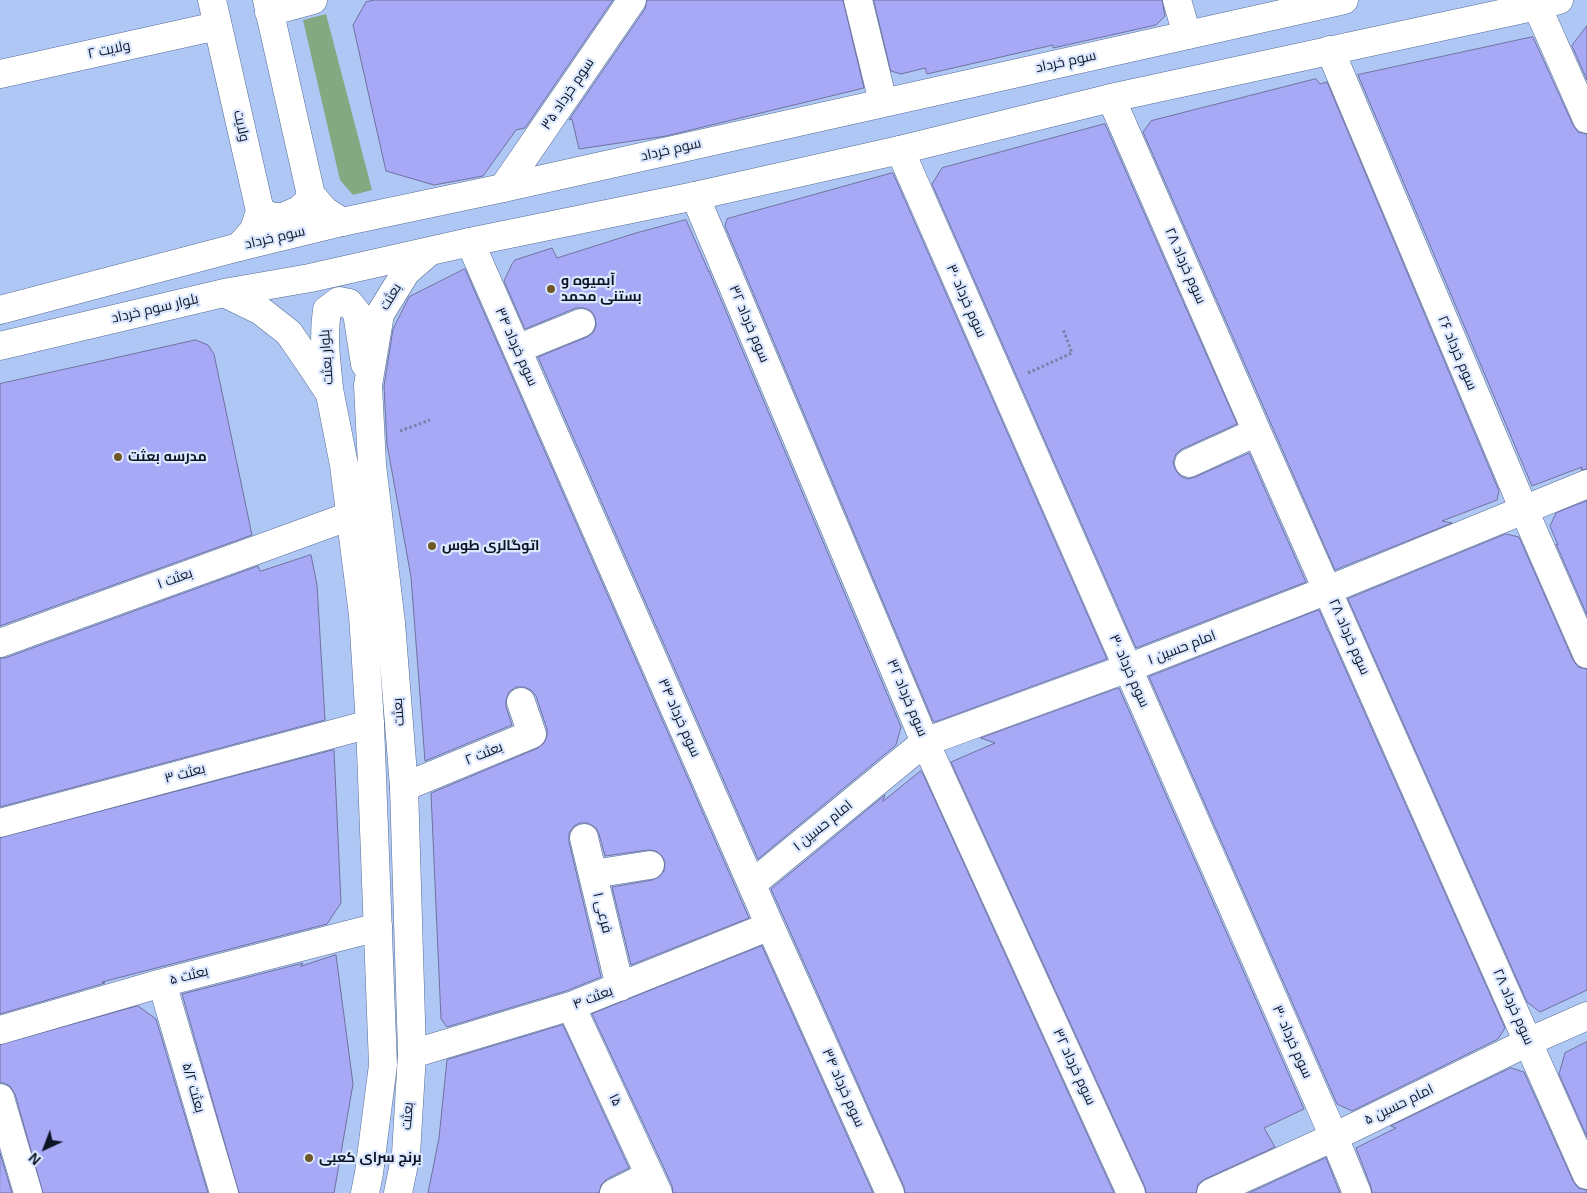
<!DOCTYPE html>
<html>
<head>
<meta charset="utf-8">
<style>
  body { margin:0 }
  #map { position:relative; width:1587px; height:1193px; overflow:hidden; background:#aec7f4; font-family:Arial,sans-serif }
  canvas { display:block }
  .north { position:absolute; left:20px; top:1123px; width:50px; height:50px; -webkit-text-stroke:4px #dae7ff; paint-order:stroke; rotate:223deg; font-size:14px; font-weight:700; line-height:20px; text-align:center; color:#0c1424 }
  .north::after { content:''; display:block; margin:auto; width:18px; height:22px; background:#0c1424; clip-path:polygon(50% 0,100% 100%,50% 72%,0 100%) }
</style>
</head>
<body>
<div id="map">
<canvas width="1587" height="1193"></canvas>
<div class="north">N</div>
</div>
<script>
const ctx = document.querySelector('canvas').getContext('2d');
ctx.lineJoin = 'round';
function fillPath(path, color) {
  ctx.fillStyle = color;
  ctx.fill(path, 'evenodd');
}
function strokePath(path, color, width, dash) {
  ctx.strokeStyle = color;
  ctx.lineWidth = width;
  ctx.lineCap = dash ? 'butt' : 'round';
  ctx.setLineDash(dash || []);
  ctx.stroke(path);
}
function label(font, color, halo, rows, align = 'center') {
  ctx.font = font + ' Arial,Cairo,sans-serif';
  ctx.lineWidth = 4.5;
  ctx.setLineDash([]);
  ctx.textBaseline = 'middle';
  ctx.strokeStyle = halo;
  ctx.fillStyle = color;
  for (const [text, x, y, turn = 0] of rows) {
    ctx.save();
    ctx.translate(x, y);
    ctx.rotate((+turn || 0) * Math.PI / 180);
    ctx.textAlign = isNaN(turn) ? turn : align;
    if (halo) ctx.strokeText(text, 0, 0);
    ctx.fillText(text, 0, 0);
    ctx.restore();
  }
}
fillPath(new Path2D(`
  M 326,14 L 372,190 L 353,195 L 340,180 L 303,20 Z`), '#84a880');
const building = new Path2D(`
  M 375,0 L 613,0 L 525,128 L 516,130 L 483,176 L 434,185 L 386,171 L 353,25 L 366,2 Z
  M 647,0 L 843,0 L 864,88 L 666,136 L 579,149 L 572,119 L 569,120 L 645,9 Z
  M 874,0 L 1162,0 L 1165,16 L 1156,25 L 1053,48 L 1053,45 L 927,74 L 925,68 L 901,74 L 891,71 Z
  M 1587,26 L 1587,80 L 1572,46 Z
  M 1533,37 L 1573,125 L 1578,132 L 1587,134 L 1587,469 L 1581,470 L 1582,467 L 1532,486 L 1358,75 Z
  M 1316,79 L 1320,84 L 1327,82 L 1499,491 L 1497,500 L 1442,521 L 1452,523 L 1335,570 L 1143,132 L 1151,121 Z
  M 1105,124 L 1237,424 L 1182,449 L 1176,454 L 1173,462 L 1175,469 L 1180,476 L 1188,479 L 1195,477 L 1249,453 L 1306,582 L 1136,648 L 932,184 L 942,168 Z
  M 893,173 L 1107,659 L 935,722 L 933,721 L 725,226 L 727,219 Z
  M 686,220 L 709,272 L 709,271 L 901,727 L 896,745 L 758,859 L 538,357 L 587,337 L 593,333 L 596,326 L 595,317 L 591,311 L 584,308 L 576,308 L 525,329 L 504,281 L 512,264 L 515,260 L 552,248 L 557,258 L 636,233 Z
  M 465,269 L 749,918 L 631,965 L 612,887 L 652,880 L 659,877 L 664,871 L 665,862 L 662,856 L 656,851 L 648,850 L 605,856 L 599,834 L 596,828 L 588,823 L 580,823 L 574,826 L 569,833 L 569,842 L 601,977 L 566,991 L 447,1027 L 441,1019 L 431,793 L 538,748 L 544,743 L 547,736 L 547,729 L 536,696 L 531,690 L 524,687 L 516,687 L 509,692 L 506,700 L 506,707 L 512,725 L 425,761 L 411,577 L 387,444 L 384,386 L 393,329 L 409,297 Z
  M 196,340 L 208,345 L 214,354 L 252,535 L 0,626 L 0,384 Z
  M 1587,501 L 1587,615 L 1556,544 L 1558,545 L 1550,526 L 1556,513 Z
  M 1506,534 L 1519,537 L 1573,660 L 1578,667 L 1587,669 L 1587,990 L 1540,1012 L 1527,1002 L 1348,599 Z
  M 311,555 L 317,585 L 325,720 L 0,807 L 0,658 L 5,658 L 258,566 L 260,571 Z
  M 1319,610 L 1505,1028 L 1498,1039 L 1352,1111 L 1337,1104 L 1149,677 Z
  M 1119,688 L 1304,1109 L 1264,1128 L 1275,1147 L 1205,1179 L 1198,1184 L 1196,1193 L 1146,1193 L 1145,1187 L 951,762 L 995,743 L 981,738 Z
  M 334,750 L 341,903 L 327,924 L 102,982 L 105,983 L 0,1014 L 0,838 Z
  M 921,771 L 923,774 L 1114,1193 L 905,1193 L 904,1187 L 771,889 L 885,795 L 883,801 Z
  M 762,946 L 873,1193 L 673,1193 L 672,1186 L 664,1168 L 592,1014 Z
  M 336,955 L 353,1084 L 334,1193 L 239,1193 L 182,994 L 303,963 L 301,966 Z
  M 138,1006 L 156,1019 L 208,1193 L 43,1193 L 15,1094 L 10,1086 L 4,1083 L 0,1083 L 0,1045 Z
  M 563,1025 L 629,1168 L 607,1179 L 601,1185 L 599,1193 L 428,1193 L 439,1138 L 447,1060 Z
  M 1587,1042 L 1587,1137 L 1559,1074 L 1565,1053 Z
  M 1511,1068 L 1524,1072 L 1573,1181 L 1578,1188 L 1587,1190 L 1587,1193 L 1372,1193 L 1371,1187 L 1356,1148 L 1396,1128 L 1391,1126 Z
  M 0,1153 L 12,1193 L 0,1193 Z
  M 1326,1158 L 1340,1193 L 1249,1193 Z`);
fillPath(building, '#a7a9f6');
strokePath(building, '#6f719e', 1);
const minor = new Path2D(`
  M 212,0 L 260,211 L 254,230 L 239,247
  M 267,0 L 311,195 L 325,211 L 342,222
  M 858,0 L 883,102
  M 1177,0 L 1187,35
  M 1537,6 L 1587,119
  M 269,12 L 313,0
  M 1330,50 L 1524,510 L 1587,654
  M 0,74 L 217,26
  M 1111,98 L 1257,432 L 1587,1175
  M 900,150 L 1334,1137 L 1357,1193
  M 503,188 L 632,0
  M 695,196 L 925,742 L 1131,1193
  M 260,211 L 272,217 L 283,217 L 299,210 L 306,204 L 311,195
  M 470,242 L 770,926 L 890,1193
  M 517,349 L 581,323
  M 1189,463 L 1257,432
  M 0,643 L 350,516
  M 404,787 L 532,734 L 521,702
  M 0,823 L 370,724
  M 584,838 L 620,987
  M 593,874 L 650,865
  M 752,884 L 925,742 L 1128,668 L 1328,590 L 1587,484
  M 162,983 L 224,1193
  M 571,1006 L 658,1193
  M 0,1030 L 162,983 L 378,927
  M 412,1054 L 571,1006 L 770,926
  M 0,1098 L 28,1193
  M 614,1193 L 650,1175
  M 1211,1193 L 1334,1137 L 1528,1042 L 1587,1016`);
const major = new Path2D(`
  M 224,293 L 261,311 L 289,333 L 315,371 L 330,394 L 344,465 L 363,615 L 370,724 L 383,1065 L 369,1173 L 365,1193
  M 0,310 L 239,247 L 342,222 L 503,188 L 1344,0
  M 0,346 L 224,293 L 310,278 L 470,242 L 695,196 L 900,150 L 1111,98 L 1537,6 L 1559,0
  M 329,387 C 326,361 323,336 327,310 L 339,301 L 349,303 L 357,313 L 365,364
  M 398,1193 L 406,1154 L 412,1054 L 404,787 L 391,623 L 372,465 L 368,385 L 380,314 L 406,272 L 430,251`);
strokePath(minor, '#566d95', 29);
strokePath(major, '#566d95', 29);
strokePath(new Path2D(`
  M 1028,373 L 1072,353 L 1063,329
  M 400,431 L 430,420`), '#7183a6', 3, [2.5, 2.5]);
strokePath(minor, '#fff', 28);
strokePath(major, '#fff', 28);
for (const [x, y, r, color] of [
  [551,289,5,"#6f5727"],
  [118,457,5,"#6f5727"],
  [432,546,5,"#6f5727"],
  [309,1158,5,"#6f5727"]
]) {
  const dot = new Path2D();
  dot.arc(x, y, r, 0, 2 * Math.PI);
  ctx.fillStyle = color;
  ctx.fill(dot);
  strokePath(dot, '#dae7ff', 2);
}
label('14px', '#0c1424', '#dae7ff', [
  ["ولایت ۲",109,50,-12],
  ["سوم خرداد",1066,62,-12],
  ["سوم خرداد ۳۵",568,94,-56],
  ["ولایت",241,126,77],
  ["سوم خرداد",671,150,-13],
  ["سوم خرداد",275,238,-13],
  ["سوم خرداد ۲۸",1185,266,66],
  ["بعثت",391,297,-59],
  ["سوم خرداد ۳۰",966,301,66],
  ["بلوار سوم خرداد",155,309,-13],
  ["سوم خرداد ۳۲",749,324,67],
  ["سوم خرداد ۳۴",516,347,66],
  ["سوم خرداد ۲۶",1457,353,67],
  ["بلوار بعثت",327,357,-94],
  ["بعثت ۱",175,579,-20],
  ["سوم خرداد ۲۸",1349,637,66],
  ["امام حسین ۱",1182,648,-21],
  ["سوم خرداد ۳۰",1129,671,66],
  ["سوم خرداد ۳۲",907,698,67],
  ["بعثت",399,712,-95],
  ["سوم خرداد ۳۴",679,718,66],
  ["بعثت ۲",484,754,-22],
  ["بعثت ۳",185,774,-15],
  ["امام حسین ۱",823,826,-39],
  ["فرعی ۱",602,913,76],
  ["بعثت ۵",189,976,-14],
  ["بعثت ۴",593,998,-21],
  ["سوم خرداد ۲۸",1513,1007,66],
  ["سوم خرداد ۳۰",1292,1042,66],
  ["سوم خرداد ۳۲",1074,1067,65],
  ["بعثت ۵/۲",193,1088,74],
  ["سوم خرداد ۳۴",843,1088,66],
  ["۱۵",615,1100,65],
  ["امام حسین ۵",1399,1105,-26],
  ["بعثت",408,1116,-86]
]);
label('bold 14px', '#0c1424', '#dae7ff', [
  ["آبمیوه و",561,281],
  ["بستنی محمد",561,297],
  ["مدرسه بعثت",128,457],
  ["اتوگالری طوس",442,546],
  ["برنج سرای کعبی",319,1158]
], 'left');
</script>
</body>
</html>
